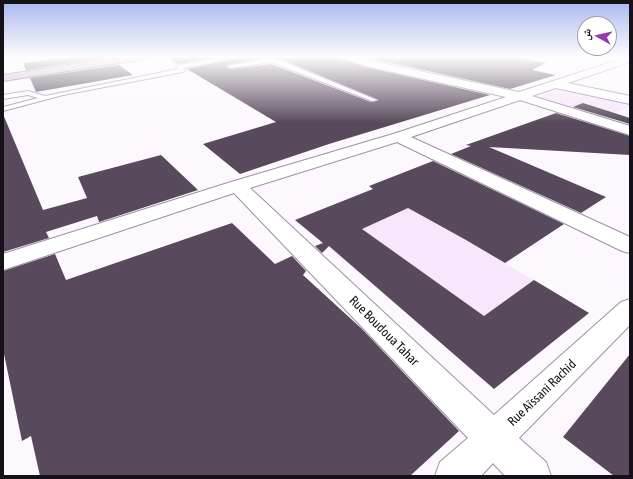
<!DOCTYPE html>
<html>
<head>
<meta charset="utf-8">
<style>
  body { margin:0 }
  #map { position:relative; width:633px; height:479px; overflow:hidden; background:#fcf8fd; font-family:"Asap Condensed","Noto Naskh Arabic",sans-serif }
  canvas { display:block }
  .frame { position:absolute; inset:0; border:4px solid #161118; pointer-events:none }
  .north { position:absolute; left:577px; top:16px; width:40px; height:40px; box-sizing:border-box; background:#fff; border:1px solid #a2a0a3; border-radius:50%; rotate:278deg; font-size:11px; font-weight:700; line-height:16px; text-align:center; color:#161118 }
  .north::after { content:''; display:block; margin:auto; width:14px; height:18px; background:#923daa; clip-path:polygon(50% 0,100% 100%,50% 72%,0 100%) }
</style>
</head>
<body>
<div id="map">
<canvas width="633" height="479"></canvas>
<div class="frame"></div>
<div class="north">ش</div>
</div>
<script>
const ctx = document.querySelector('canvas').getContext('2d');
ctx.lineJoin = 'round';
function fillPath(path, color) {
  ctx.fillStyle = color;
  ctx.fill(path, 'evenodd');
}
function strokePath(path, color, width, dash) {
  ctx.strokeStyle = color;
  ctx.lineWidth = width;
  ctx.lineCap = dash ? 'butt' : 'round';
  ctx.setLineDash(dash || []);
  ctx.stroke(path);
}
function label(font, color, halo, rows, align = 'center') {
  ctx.font = font + ' "Asap Condensed",sans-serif';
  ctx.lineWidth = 4;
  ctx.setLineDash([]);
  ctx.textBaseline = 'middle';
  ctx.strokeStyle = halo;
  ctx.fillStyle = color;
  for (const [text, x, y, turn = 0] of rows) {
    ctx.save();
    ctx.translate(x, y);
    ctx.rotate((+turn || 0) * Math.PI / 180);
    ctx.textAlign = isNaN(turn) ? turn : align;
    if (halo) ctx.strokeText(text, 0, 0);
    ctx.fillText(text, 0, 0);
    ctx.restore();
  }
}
fillPath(new Path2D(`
  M 3,56 L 63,56 L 3,64 Z
  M 563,87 L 630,102 L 630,107 L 601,117 L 537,98 Z
  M 373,189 L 466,240 L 589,313 L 494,389 L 375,286 L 295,220 Z`), '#f7e6fc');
fillPath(new Path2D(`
  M 80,56 L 109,57 L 26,70 L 23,63 Z
  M 165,56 L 224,56 L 178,64 Z
  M 246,56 L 262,56 L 263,58 L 227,65 L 226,66 L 230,69 L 271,64 L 371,102 L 377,101 L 378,100 L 274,56 L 337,56 L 340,59 L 370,68 L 490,95 L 329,144 L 240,174 L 203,144 L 276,122 L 187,69 Z
  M 359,56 L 508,56 L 546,63 L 532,70 L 556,75 L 510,89 Z
  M 119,65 L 133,75 L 36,92 L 30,78 Z
  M 583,103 L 630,118 L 630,124 L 573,107 Z
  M 556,113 L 630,136 L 630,155 L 489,147 L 606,197 L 581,213 L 451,154 L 471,146 L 466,145 Z
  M 3,114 L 43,210 L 87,198 L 78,177 L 161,155 L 198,190 L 99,222 L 97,216 L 46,232 L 49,238 L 3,252 Z
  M 433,161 L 564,224 L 505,263 L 466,240 L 408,208 L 362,229 L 484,316 L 534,280 L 589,313 L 494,389 L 329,246 L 322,253 L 315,246 L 323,243 L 295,220 L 373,189 L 369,186 Z
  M 232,223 L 275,264 L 292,256 L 306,271 L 303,275 L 362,329 L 459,431 L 410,476 L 40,476 L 31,436 L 22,441 L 3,349 L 3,271 L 55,254 L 66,280 Z
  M 630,354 L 630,476 L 614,476 L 563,437 Z`), '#584a5c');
const lane = new Path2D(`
  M 233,56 L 245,56 L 184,68 L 186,70 L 183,72 L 63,95 L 3,111 L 3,107 L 38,98 L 28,95 L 3,99 L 3,95 L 28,91 L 45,96 L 178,69 L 176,67 L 179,65 Z
  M 263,56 L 270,56 L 377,100 L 372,101 L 271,62 L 230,68 L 227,66 L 267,59 Z`);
const street = new Path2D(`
  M 338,56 L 353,56 L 372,61 L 519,92 L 630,56 L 630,62 L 568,83 L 630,96 L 630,104 L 556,88 L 532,96 L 630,126 L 630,135 L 520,100 L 411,137 L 630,237 L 630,253 L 622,251 L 397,142 L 250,188 L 494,415 L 621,302 L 630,299 L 630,325 L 519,438 L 546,462 L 551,476 L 505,476 L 493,463 L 481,476 L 435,476 L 440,462 L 468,438 L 234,193 L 3,270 L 3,254 L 231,182 L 393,134 L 506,97 L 370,67 L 340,58 Z`);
const primary = new Path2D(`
  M 127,56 L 151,56 L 146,59 L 3,81 L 3,75 Z`);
strokePath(lane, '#a090a5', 2);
strokePath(street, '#a090a5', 2);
strokePath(primary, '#785a81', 2);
fillPath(lane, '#fff');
fillPath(street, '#fff');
fillPath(primary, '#ceb4d5');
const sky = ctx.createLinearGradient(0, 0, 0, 123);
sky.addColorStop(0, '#a8b6ee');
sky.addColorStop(0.46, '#fefcfe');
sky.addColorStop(1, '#fefcfe00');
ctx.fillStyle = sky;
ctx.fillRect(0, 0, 633, 123);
label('13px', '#161118', '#fff', [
  ["Rue Boudoua Tahar",384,331,45],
  ["Rue Aïssani Rachid",542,393,-44]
]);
</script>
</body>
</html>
